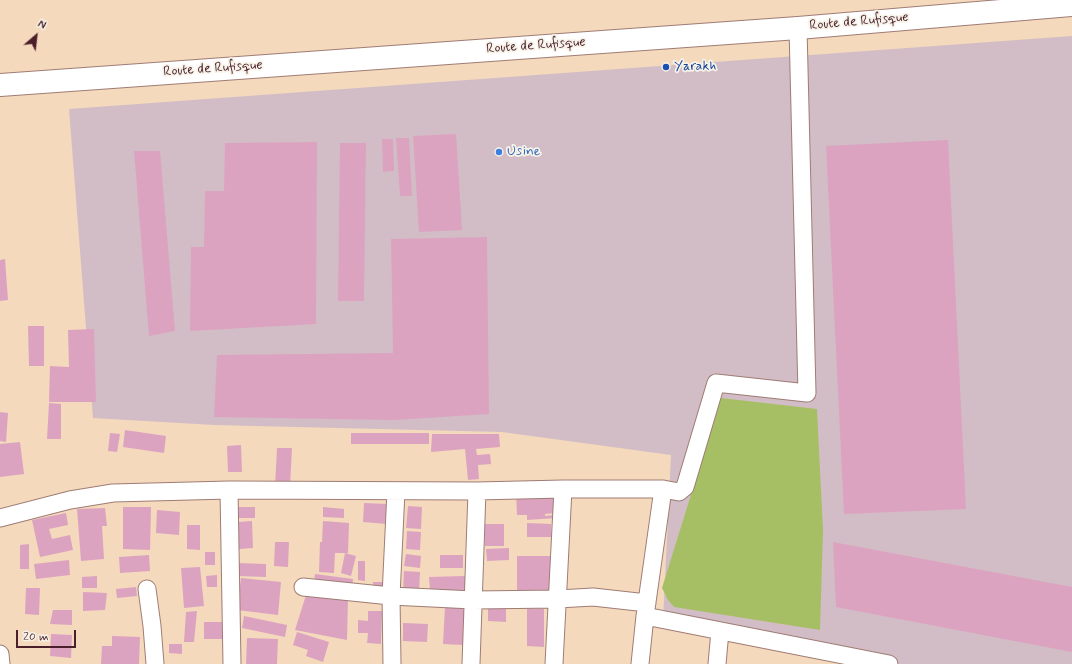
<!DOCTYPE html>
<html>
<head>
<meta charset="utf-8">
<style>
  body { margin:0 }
  #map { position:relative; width:1072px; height:664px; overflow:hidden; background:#f4d9bc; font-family:Mynerve,sans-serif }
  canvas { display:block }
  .north { position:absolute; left:16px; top:16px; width:40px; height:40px; -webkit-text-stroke:3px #f7f3e8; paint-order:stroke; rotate:28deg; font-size:11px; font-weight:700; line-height:16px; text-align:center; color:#4a1f2b }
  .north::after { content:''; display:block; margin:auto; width:14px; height:18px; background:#4a1f2b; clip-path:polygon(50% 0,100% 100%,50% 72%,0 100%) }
  .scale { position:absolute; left:16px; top:630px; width:60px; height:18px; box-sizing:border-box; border:2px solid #4a1f2b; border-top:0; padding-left:5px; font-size:12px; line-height:14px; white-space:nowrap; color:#4a1f2b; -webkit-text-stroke:3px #f7f3e8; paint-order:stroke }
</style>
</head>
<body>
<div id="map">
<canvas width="1072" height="664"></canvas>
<div class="north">N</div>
<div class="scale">20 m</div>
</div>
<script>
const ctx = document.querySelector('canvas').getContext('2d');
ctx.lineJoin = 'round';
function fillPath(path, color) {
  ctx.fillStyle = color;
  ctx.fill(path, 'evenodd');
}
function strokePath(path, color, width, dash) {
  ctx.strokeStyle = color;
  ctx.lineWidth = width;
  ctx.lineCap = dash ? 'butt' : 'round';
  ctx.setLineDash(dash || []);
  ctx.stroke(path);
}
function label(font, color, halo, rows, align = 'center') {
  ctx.font = font + ' Mynerve,sans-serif';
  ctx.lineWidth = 3.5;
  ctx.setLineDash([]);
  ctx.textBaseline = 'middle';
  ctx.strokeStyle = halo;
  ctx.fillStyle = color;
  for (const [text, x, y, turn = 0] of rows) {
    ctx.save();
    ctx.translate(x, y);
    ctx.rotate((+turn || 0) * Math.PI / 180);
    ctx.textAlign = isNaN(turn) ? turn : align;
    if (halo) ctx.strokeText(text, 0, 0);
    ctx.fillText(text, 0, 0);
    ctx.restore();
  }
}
fillPath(new Path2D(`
  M 1072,36 L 1072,664 L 862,664 L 663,621 L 671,455 L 502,432 L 214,425 L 93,418 L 69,109 Z`), '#d2bdc6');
fillPath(new Path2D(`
  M 721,398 L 817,409 L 823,530 L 820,630 L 674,607 L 668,600 L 662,588 Z`), '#a6bf64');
fillPath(new Path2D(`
  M 456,134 L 462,230 L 419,232 L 413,136 Z
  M 396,138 L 409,138 L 412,196 L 400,196 Z
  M 382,139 L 393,139 L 394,171 L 383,172 Z
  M 948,140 L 966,509 L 844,514 L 826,146 Z
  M 317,142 L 316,324 L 190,331 L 191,247 L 204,247 L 205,191 L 224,191 L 225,143 Z
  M 340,143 L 366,143 L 364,301 L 338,301 Z
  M 134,151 L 160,151 L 175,331 L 149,336 Z
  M 487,237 L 489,414 L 394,420 L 214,417 L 217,355 L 393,353 L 391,239 Z
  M 5,259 L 8,300 L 0,301 L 0,260 Z
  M 28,326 L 44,326 L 44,366 L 29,366 Z
  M 94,329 L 96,402 L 49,402 L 50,366 L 69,367 L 68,330 Z
  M 49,403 L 61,404 L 61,439 L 47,439 Z
  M 0,412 L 8,413 L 6,442 L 0,441 Z
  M 125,430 L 166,436 L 164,453 L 123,447 Z
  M 110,433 L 120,434 L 117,452 L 108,451 Z
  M 351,433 L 429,433 L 429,444 L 351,444 Z
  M 432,434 L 499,434 L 500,447 L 476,449 L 477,455 L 490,454 L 491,464 L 478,465 L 479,479 L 468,480 L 465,449 L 431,452 Z
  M 20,442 L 24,474 L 0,477 L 0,444 Z
  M 241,445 L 242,472 L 228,472 L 227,446 Z
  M 277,448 L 292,448 L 290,487 L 275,486 Z
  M 554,490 L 555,513 L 545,514 L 545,516 L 555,515 L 556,518 L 527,520 L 527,515 L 517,515 L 516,492 Z
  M 364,503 L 388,504 L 387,524 L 363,522 Z
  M 408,506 L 422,507 L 421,529 L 406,528 Z
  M 123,507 L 151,507 L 150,550 L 123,549 Z
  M 238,507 L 255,507 L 255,518 L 238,518 Z
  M 323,507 L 344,509 L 344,518 L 323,517 Z
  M 105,508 L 107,526 L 102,526 L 104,559 L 81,561 L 77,509 Z
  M 157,510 L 180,512 L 179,535 L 156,533 Z
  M 66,513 L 68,525 L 49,529 L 52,539 L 70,535 L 73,550 L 40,557 L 32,520 Z
  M 252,521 L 253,548 L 239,549 L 238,522 Z
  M 323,521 L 349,523 L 348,553 L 335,553 L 334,573 L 319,572 L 320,542 L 322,542 Z
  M 527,523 L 551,524 L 551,537 L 527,537 Z
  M 485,524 L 504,524 L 504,546 L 485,546 Z
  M 187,525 L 200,525 L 200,550 L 187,549 Z
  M 407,531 L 421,532 L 420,550 L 406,549 Z
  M 275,542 L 289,542 L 288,567 L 274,566 Z
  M 833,542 L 1072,587 L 1072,652 L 836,607 Z
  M 29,544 L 29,569 L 20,569 L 20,545 Z
  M 509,548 L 509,560 L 487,561 L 486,549 Z
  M 205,552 L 215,552 L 215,565 L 205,565 Z
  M 345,553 L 356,556 L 351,576 L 341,573 Z
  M 406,554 L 421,556 L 420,568 L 404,566 Z
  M 149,555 L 150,571 L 120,573 L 119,557 Z
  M 440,555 L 463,555 L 463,568 L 440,568 Z
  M 517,556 L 551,556 L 552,592 L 517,592 Z
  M 69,560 L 70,575 L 36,579 L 34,564 Z
  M 358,561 L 365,561 L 365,581 L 358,580 Z
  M 237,563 L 266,564 L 266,577 L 237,576 Z
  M 200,567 L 204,606 L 184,608 L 181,568 Z
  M 404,571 L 420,572 L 419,594 L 403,593 Z
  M 315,574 L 353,579 L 352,590 L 314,585 Z
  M 217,575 L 217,587 L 207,587 L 206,576 Z
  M 97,576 L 97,588 L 82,588 L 82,577 Z
  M 465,576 L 466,591 L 430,591 L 429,577 Z
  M 241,578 L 281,582 L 278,615 L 237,610 Z
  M 373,582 L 391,582 L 391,591 L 373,591 Z
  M 136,587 L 137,596 L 117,598 L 116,589 Z
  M 26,588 L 40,588 L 39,615 L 25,614 Z
  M 83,592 L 107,593 L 105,610 L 83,611 Z
  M 306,595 L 348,597 L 347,640 L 295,630 Z
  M 488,604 L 506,604 L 506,622 L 488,621 Z
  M 445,607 L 465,608 L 463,645 L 443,644 Z
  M 527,609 L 544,609 L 544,647 L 527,646 Z
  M 53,610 L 72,610 L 72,625 L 50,624 Z
  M 197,611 L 194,642 L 184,642 L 186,612 Z
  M 368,611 L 382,611 L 381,644 L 367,643 L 368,633 L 358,633 L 358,620 L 368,621 Z
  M 244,616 L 287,625 L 285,637 L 242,628 Z
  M 204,622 L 222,622 L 223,639 L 204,639 Z
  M 403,623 L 428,624 L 427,642 L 403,641 Z
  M 297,632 L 329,642 L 323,662 L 306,656 L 308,650 L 293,645 Z
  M 51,634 L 72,635 L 71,658 L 50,656 Z
  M 112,636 L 140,637 L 139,664 L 101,664 L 102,646 L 112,646 Z
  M 247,638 L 278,639 L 277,664 L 246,664 Z
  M 169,644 L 182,644 L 182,654 L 169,653 Z`), '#dca3c0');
const minor = new Path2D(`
  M 229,490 L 232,664
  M 0,518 L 70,500 L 113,493 L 229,490 L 477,491 L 563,489 L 663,489 L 679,492 L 685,487 L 716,383 L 807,393 L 798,28
  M 303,587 L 391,596 L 473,600 L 558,599 L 593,597 L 647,603
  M 147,589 L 152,626 L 155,664
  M 645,616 L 889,664
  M 0,654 L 1,664
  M 392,664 L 391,596 L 396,491
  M 471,664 L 477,491
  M 554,664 L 563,489
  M 640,664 L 645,616 L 663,489
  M 717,664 L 720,631`);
const secondary = new Path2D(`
  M 0,85 L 798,28 L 1072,5`);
strokePath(minor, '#9f7c74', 19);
strokePath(secondary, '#9f7c74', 24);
strokePath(minor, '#fff', 17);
strokePath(secondary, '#fff', 22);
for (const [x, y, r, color] of [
  [666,67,4,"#1a4fb4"],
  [499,152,4,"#3f7fe0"]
]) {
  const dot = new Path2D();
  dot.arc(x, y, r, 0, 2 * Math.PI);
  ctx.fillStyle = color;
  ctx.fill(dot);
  strokePath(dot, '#f7f3e8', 1.5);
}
label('14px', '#4a1f2b', '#f7f3e8', [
  ["Route de Rufisque",859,22,-5],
  ["Route de Rufisque",536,46,-4],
  ["Route de Rufisque",213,69,-4]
]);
label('14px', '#164399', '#f7f3e8', [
  ["Yarakh",674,67]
], 'left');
label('14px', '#366cbe', '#f7f3e8', [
  ["Usine",507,152]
], 'left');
</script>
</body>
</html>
